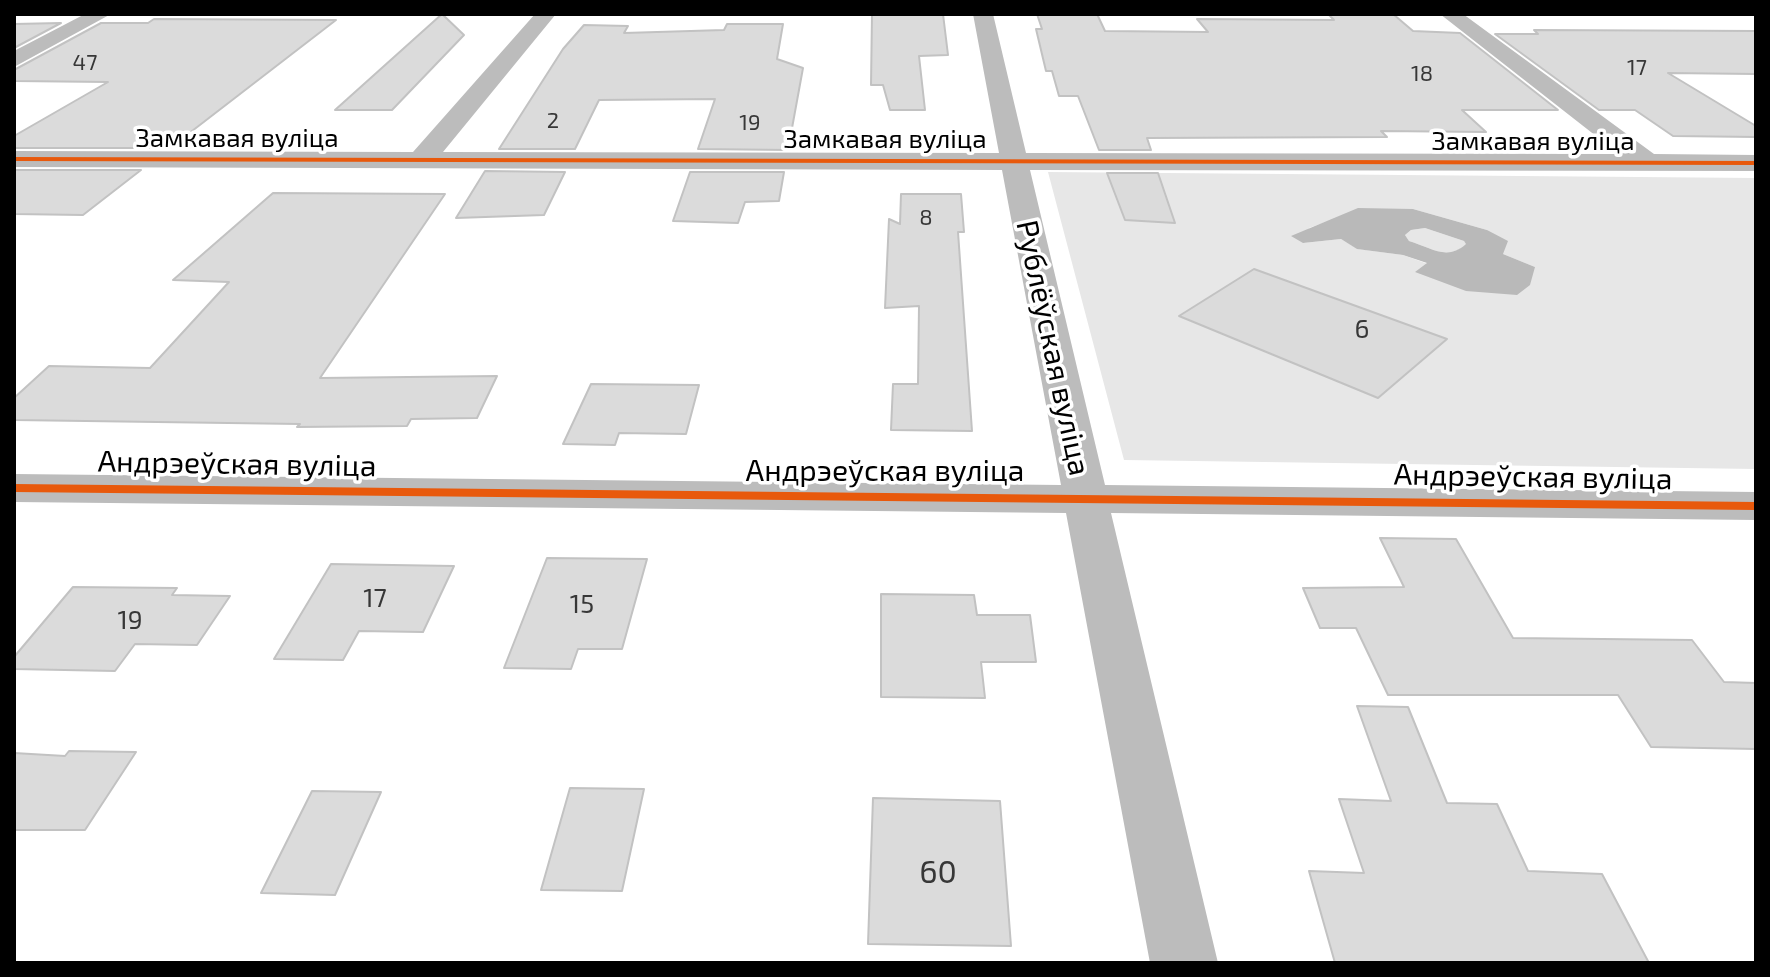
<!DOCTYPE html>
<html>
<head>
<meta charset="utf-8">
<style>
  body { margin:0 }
  #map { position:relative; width:1770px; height:977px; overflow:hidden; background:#fff; font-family:"Exo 2",sans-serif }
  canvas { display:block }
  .frame { position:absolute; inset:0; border:16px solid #000; pointer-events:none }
</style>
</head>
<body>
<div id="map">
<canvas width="1770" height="977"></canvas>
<div class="frame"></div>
</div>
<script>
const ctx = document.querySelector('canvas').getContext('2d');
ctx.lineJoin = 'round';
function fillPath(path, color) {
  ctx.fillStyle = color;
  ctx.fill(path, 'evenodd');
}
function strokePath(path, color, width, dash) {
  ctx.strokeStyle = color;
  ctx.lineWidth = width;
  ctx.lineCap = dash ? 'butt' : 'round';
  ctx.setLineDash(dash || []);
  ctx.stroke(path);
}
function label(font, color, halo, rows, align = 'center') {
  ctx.font = font + ' "Exo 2",sans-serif';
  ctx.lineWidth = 7;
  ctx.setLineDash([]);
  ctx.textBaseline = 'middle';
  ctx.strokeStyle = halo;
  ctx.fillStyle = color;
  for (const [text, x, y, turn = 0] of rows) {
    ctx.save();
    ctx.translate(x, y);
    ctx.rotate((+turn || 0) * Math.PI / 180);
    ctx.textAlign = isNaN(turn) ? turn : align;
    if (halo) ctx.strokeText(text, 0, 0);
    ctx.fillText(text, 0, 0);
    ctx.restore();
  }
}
fillPath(new Path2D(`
  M 1048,172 L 1756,178 L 1756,469 L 1124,460 ZM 1413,209 L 1487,230 L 1503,254 L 1535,267 L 1416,272 L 1428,264 L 1403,255 L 1358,249 L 1341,239 L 1303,243 L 1309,228 L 1331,220 ZM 1254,269 L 1446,339 L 1378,398 L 1180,317 Z
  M 1425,228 L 1464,241 L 1467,244 C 1447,261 1432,248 1409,241 L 1405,235 L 1411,230 Z`), '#e7e7e7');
fillPath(new Path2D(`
  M 1358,208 L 1413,209 L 1487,230 L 1508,241 L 1503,254 L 1535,267 L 1530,285 L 1517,295 L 1466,291 L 1415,272 L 1427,263 L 1403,255 L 1357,249 L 1341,239 L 1303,243 L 1291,236 ZM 1425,228 L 1464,241 L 1466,244 C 1447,261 1432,248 1409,241 L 1405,235 L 1411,230 Z`), '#b9b9b9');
const building = new Path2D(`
  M 442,14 L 464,35 L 392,110 L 335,110 Z
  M 872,14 L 943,14 L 948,55 L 919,56 L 925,110 L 890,110 L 883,85 L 871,85 Z
  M 1037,14 L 1097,14 L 1105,31 L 1208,32 L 1197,19 L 1334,20 L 1328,14 L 1393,14 L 1413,31 L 1460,33 L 1558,110 L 1462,110 L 1486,132 L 1381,131 L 1387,137 L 1147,138 L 1151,150 L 1099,150 L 1078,96 L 1059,96 L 1052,71 L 1046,71 L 1036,29 L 1042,29 Z
  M 154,19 L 336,20 L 170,148 L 14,148 L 14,136 L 108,82 L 14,81 L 14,70 L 101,23 L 148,23 Z
  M 61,23 L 14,48 L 14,24 Z
  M 727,24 L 783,24 L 777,59 L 803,68 L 788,150 L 698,149 L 715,99 L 599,100 L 575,149 L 499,149 L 563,49 L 584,25 L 628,26 L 624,33 L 724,30 Z
  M 1534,30 L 1756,31 L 1756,74 L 1668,73 L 1756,126 L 1756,137 L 1673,136 L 1635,110 L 1599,110 L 1495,34 L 1538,34 Z
  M 14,170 L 141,170 L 83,215 L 14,214 Z
  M 485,171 L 565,172 L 544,215 L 456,218 Z
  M 690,172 L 784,172 L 779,201 L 745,202 L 738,223 L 673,221 Z
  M 1107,173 L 1158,173 L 1175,223 L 1125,220 Z
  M 273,193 L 445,194 L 320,378 L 497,376 L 477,418 L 411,419 L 407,426 L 297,427 L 300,424 L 14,420 L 14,398 L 49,366 L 150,368 L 229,282 L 173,280 Z
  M 901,194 L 961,194 L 964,232 L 958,232 L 972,431 L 891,430 L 893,384 L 918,384 L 919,306 L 885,308 L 889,219 L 900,224 Z
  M 1254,269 L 1447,339 L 1378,398 L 1179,316 Z
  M 591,384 L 699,385 L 686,434 L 619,433 L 615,445 L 563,444 Z
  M 1380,538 L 1456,539 L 1513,638 L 1692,640 L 1724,682 L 1756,683 L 1756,749 L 1651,747 L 1618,695 L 1388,695 L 1356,628 L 1320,628 L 1303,588 L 1404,587 Z
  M 547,558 L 647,559 L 622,649 L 578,649 L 571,669 L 504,668 Z
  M 331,564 L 454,566 L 423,632 L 359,631 L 343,660 L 274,659 Z
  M 73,587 L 177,588 L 172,595 L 230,596 L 197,645 L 135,644 L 115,671 L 14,669 L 14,657 Z
  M 881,594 L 974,595 L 977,615 L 1030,615 L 1036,662 L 981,662 L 985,698 L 881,697 Z
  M 1357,706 L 1408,707 L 1447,803 L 1497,804 L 1528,871 L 1602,874 L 1649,963 L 1335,963 L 1309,871 L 1364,873 L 1339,799 L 1391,801 Z
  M 69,751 L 136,752 L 85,830 L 14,830 L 14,753 L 65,756 Z
  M 570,788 L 644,789 L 622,891 L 541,890 Z
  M 312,791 L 381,792 L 335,895 L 261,893 Z
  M 873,798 L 1000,801 L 1011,946 L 868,944 Z`);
fillPath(building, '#dbdbdb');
strokePath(building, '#c2c2c2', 2);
fillPath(new Path2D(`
  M 85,14 L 111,14 L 14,67 L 14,51 Z
  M 535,14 L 556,14 L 443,152 L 999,153 L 973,14 L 993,14 L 1026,153 L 1619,154 L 1440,14 L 1463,14 L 1654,154 L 1756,155 L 1756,171 L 1030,170 L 1105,485 L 1756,492 L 1756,520 L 1111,513 L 1218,963 L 1150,963 L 1066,513 L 14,502 L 14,474 L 1061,485 L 1002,170 L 14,167 L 14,151 L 413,152 Z`), '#bcbcbc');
fillPath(new Path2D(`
  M 14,157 L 1756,161 L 1756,165 L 14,161 Z
  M 14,484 L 1756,502 L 1756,510 L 14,492 Z`), '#e8590c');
label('22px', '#373737', null, [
  ["47",85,63],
  ["17",1637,68],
  ["18",1422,74],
  ["2",553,121],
  ["19",750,123],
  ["8",926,218]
]);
label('26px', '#000', '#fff', [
  ["Замкавая вуліца",237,138],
  ["Замкавая вуліца",885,139],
  ["Замкавая вуліца",1533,141]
]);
label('26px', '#373737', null, [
  ["6",1362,329],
  ["17",375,598],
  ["15",582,604],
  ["19",130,620]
]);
label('30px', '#000', '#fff', [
  ["Рублёўская вуліца",1053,348,78],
  ["Андрэеўская вуліца",237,464,1],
  ["Андрэеўская вуліца",885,471],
  ["Андрэеўская вуліца",1533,477,1]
]);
label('32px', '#373737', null, [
  ["60",938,872]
]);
</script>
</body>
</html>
